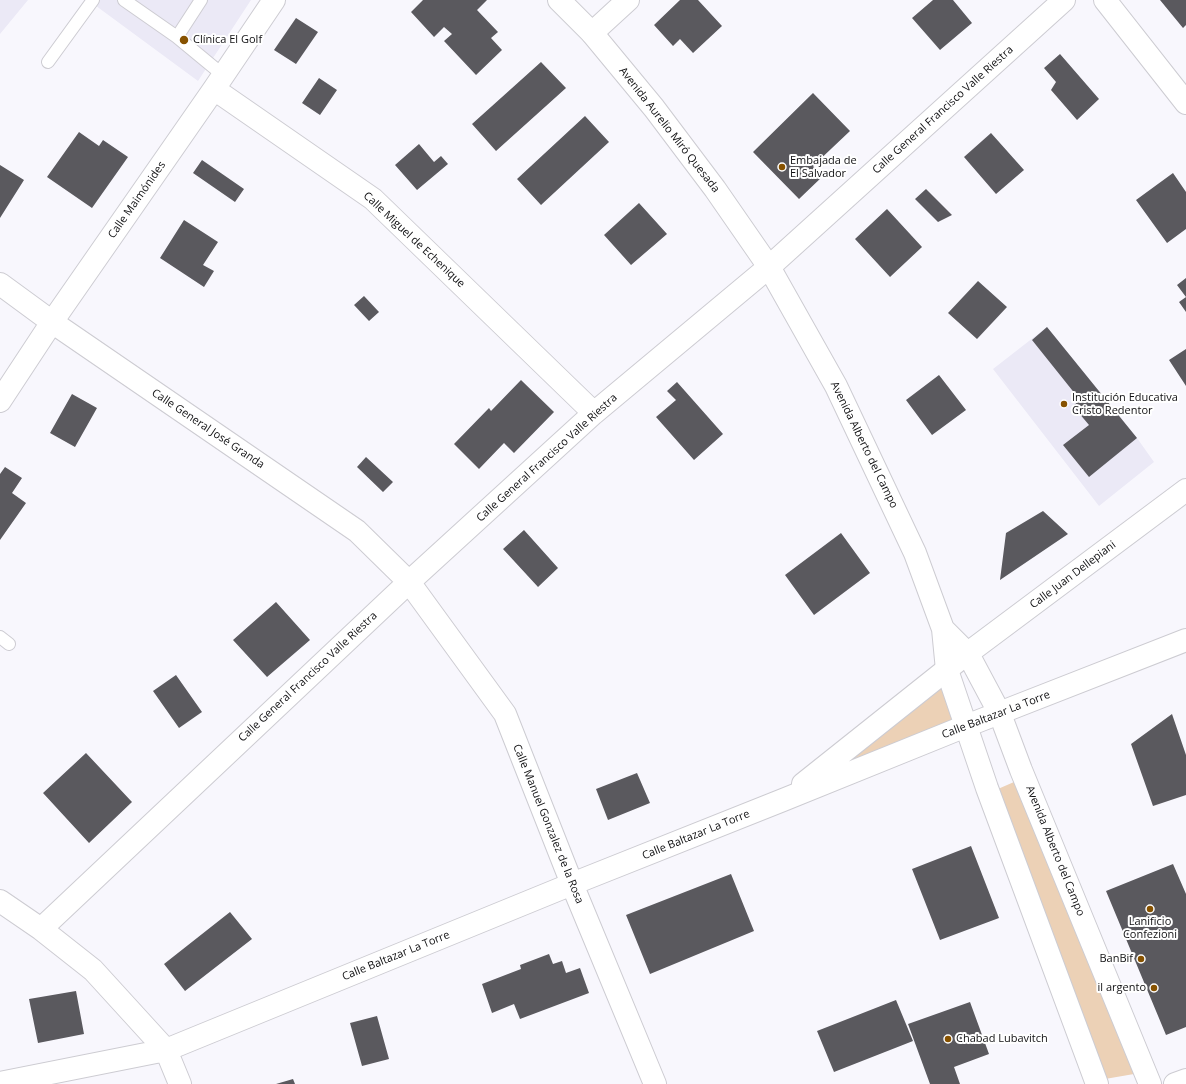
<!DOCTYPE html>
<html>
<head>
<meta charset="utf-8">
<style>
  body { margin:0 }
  canvas { display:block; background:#f8f7fd }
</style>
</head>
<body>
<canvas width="1186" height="1084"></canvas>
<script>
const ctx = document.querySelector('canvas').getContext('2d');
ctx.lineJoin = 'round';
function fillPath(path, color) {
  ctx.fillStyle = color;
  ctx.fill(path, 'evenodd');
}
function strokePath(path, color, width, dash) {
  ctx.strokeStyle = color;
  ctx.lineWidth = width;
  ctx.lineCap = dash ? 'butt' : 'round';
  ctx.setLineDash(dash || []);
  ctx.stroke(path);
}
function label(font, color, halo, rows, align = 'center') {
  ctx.font = font + ' "Open Sans",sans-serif';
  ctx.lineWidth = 4;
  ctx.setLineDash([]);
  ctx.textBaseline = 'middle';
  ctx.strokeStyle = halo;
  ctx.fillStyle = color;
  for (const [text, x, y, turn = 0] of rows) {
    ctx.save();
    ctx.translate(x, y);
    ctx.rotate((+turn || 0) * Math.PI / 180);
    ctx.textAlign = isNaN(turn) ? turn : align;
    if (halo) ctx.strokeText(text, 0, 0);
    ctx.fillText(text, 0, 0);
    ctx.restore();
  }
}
fillPath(new Path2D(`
  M 0,0 L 28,0 L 0,34 Z
  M 88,0 L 251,0 L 198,81 Z
  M 1047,327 L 1137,438 L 1154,462 L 1099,506 L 993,369 Z`), '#ebe9f6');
fillPath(new Path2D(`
  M 943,682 L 963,723 L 806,788 Z
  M 1014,782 L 1134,1074 L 1105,1079 L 991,792 Z`), '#ecd1b6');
fillPath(new Path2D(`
  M 423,0 L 487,0 L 477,10 L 498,32 L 491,38 L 502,50 L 476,75 L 444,41 L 452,34 L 444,27 L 434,37 L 411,12 Z
  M 680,0 L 698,0 L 722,26 L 693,53 L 680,39 L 673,46 L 654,25 Z
  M 933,0 L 953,0 L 972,23 L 940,50 L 912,18 Z
  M 1160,0 L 1186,0 L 1186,25 L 1183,28 Z
  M 296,18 L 318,32 L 296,64 L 274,50 Z
  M 1060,54 L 1099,99 L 1077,120 L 1051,90 L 1056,82 L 1044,68 Z
  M 541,62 L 566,88 L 496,151 L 472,124 Z
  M 319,78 L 337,90 L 320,115 L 302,103 Z
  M 813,93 L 850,131 L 813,166 L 823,176 L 799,199 L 753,152 Z
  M 585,116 L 609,142 L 541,205 L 517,179 Z
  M 79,132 L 99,146 L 103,140 L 128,157 L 92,208 L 47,177 Z
  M 991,133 L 1024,170 L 996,194 L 964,157 Z
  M 419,144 L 434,162 L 441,156 L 448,164 L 417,190 L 395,165 Z
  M 202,160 L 244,189 L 235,202 L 193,173 Z
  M 0,165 L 24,180 L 0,218 Z
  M 1173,173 L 1186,192 L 1186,229 L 1167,243 L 1136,200 Z
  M 926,189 L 952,215 L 938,222 L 915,199 Z
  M 639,203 L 667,234 L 631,265 L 604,235 Z
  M 887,209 L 922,247 L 890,277 L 855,239 Z
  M 184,220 L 218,242 L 203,265 L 214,271 L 204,287 L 160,258 Z
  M 1186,278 L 1186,312 L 1179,302 L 1186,297 L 1177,285 Z
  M 978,281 L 1007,307 L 977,339 L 948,313 Z
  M 364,296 L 379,312 L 369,321 L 354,305 Z
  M 1047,327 L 1137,438 L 1089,477 L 1063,445 L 1089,425 L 1073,406 L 1080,400 L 1032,340 Z
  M 1186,349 L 1186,386 L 1169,360 Z
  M 939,375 L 966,410 L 932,435 L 906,400 Z
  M 521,380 L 554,412 L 514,453 L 504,443 L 479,469 L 454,444 L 489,408 L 491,411 Z
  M 677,382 L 723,434 L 694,460 L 656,417 L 676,400 L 667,391 Z
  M 72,394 L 97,408 L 75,447 L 50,433 Z
  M 366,457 L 393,482 L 383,492 L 357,467 Z
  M 5,467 L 22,478 L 12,493 L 26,503 L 0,540 L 0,474 Z
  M 1043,511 L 1068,534 L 1000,580 L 1006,533 Z
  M 524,530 L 558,568 L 538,587 L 503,549 Z
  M 841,533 L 870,573 L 814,615 L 785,575 Z
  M 276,602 L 310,640 L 267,677 L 233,640 Z
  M 176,675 L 202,712 L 179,728 L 153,691 Z
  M 1172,714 L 1186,755 L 1186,795 L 1153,806 L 1131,744 Z
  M 86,753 L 132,802 L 89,843 L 43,793 Z
  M 637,773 L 650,803 L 608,820 L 596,789 Z
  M 971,846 L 999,918 L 940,940 L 912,869 Z
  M 1173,864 L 1186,894 L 1186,1027 L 1166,1035 L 1106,891 Z
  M 731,874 L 754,931 L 650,974 L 626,915 Z
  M 230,912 L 252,939 L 185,991 L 164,964 Z
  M 549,954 L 553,964 L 562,961 L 566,973 L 580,968 L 589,993 L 520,1019 L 514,1004 L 492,1013 L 482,984 L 521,969 L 520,965 Z
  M 76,991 L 84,1034 L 38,1043 L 29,999 Z
  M 896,1000 L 913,1041 L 834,1072 L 817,1031 Z
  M 970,1002 L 989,1054 L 954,1067 L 960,1084 L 930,1084 L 908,1024 Z
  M 377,1016 L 389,1059 L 362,1066 L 350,1023 Z
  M 293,1079 L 295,1084 L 276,1084 Z`), '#5a595e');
const lane = new Path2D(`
  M 124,0 L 177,37 L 223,75
  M 177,37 L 201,0
  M 48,62 L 93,0
  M 0,637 L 9,644`);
const street = new Path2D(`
  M 1105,0 L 1186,103
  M 592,33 L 628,0
  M 214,89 L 373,199 L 594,413
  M 0,284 L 52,322 L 357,531 L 409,582 L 505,714 L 572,884 L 655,1084
  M 0,401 L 52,322 L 214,89 L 274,0
  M 803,784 L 960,659 L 1186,490
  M 0,901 L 41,929 L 93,970 L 166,1050 L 180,1084
  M 41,929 L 409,582 L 594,413 L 769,267 L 1064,0
  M 0,1083 L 166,1050 L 572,884 L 783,800 L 966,726 L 1186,640`);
const secondary = new Path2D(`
  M 559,0 L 592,33 L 654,108 L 715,189 L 769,267 L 836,386 L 915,553 L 943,629 L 947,670 L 987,788 L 1097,1084
  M 943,629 L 968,654 L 1000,714 L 1021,770 L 1150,1084
  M 1175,1084 L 1186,1080`);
strokePath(lane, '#cdccd2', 14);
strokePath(street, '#cdccd2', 24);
strokePath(secondary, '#cdccd2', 24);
strokePath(lane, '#fff', 12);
strokePath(street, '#fff', 22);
strokePath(secondary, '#fff', 22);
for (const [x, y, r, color] of [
  [184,40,5,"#875200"],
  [782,167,4,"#875200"],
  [1064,404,4,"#875200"],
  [1150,909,4,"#875200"],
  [1141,959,4,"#875200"],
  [1154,988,4,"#875200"],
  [948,1039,4,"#875200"]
]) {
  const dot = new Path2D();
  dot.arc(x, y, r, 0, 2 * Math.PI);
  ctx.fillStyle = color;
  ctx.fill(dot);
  strokePath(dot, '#fff', 1.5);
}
label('11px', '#101012', '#fff', [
  ["Clínica El Golf",193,40],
  ["Embajada de",790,161],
  ["El Salvador",790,174],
  ["Institución Educativa",1072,398],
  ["Cristo Redentor",1072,411],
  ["Lanificio",1150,922,"center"],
  ["Confezioni",1150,935,"center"],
  ["BanBif",1133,959,"right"],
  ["il argento",1146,988,"right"],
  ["Chabad Lubavitch",956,1039]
], 'left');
label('11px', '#101012', '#fff', [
  ["Calle General Francisco Valle Riestra",943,110,-42],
  ["Avenida Aurelio Miró Quesada",669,130,52],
  ["Calle Maimónides",137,200,-55],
  ["Calle Miguel de Echenique",414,240,43],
  ["Calle General José Granda",208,429,34],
  ["Avenida Alberto del Campo",864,445,64],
  ["Calle General Francisco Valle Riestra",547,458,-42],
  ["Calle Juan Dellepiani",1073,575,-37],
  ["Calle General Francisco Valle Riestra",308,677,-43],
  ["Calle Baltazar La Torre",996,715,-21],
  ["Calle Manuel Gonzalez de la Rosa",548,824,68],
  ["Calle Baltazar La Torre",696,835,-22],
  ["Avenida Alberto del Campo",1055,851,68],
  ["Calle Baltazar La Torre",396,956,-22]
]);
</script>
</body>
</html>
